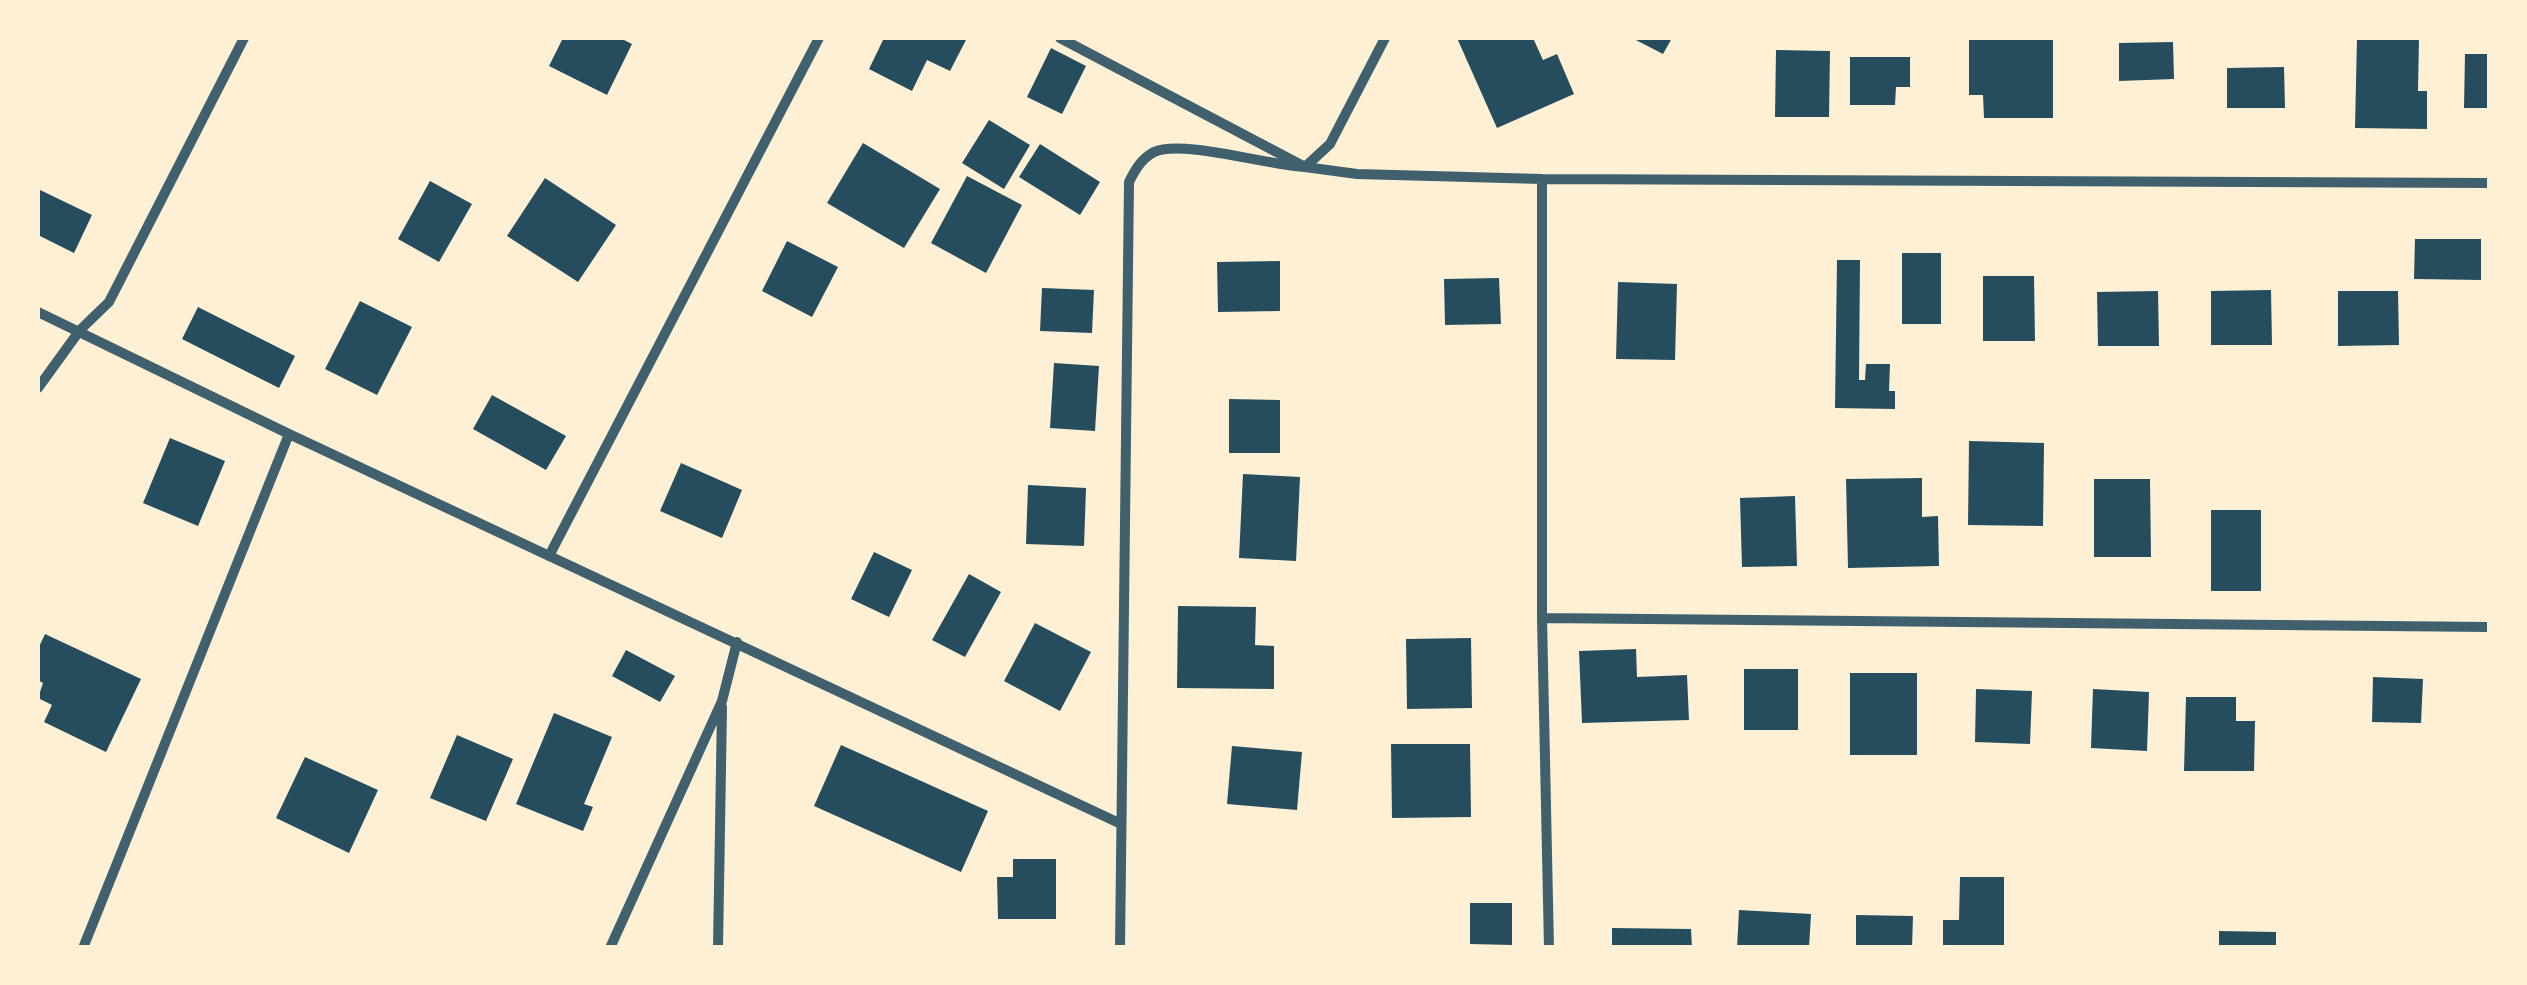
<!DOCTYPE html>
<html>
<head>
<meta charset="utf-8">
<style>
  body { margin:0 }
  #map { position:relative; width:2527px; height:985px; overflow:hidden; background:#fdf0d5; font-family:Rubik,sans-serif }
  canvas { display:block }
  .frame { position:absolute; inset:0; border:40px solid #fdf0d5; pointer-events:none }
</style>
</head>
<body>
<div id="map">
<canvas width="2527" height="985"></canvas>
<div class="frame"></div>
</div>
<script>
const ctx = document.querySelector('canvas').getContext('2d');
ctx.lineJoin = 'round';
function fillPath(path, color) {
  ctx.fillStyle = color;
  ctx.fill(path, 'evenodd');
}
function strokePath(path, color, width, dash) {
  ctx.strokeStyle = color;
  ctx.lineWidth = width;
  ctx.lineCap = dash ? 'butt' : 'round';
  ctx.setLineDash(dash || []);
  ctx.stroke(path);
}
fillPath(new Path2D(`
  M 563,38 L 620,38 L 632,44 L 607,95 L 549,66 Z
  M 884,38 L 967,38 L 950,71 L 927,60 L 912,91 L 869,69 Z
  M 1457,38 L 1533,38 L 1543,60 L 1557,54 L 1574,94 L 1497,128 Z
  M 1632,38 L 1672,38 L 1663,54 Z
  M 1969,38 L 2053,38 L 2053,118 L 1984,118 L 1983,95 L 1969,95 Z
  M 2357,38 L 2419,38 L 2418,91 L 2427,91 L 2427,129 L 2355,128 Z
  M 2173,42 L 2174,79 L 2119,81 L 2119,43 Z
  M 1051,48 L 1086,66 L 1062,114 L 1027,97 Z
  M 1776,50 L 1830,51 L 1829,117 L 1775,117 Z
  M 2465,54 L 2490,54 L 2490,108 L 2464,108 Z
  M 1850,57 L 1910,57 L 1910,87 L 1896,87 L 1895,105 L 1850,105 Z
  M 2284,67 L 2285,108 L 2227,108 L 2227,68 Z
  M 989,120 L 1030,145 L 1004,189 L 962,163 Z
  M 863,143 L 940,189 L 904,248 L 827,203 Z
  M 1040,144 L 1100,182 L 1080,215 L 1019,177 Z
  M 967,176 L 1022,205 L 986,273 L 931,243 Z
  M 545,178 L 616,225 L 578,282 L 507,236 Z
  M 430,181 L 472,204 L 439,262 L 398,239 Z
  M 38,189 L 92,215 L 74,253 L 38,235 Z
  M 2415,239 L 2481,239 L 2481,280 L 2414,279 Z
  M 787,241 L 838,267 L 812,317 L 762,291 Z
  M 1902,253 L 1941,253 L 1941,324 L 1902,324 Z
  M 1837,260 L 1860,260 L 1859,380 L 1865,380 L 1866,364 L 1890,364 L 1889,391 L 1895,391 L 1895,409 L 1835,408 Z
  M 1280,261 L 1280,311 L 1218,312 L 1217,262 Z
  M 1983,276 L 2034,276 L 2035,341 L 1983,341 Z
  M 1499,278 L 1501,324 L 1445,325 L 1444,279 Z
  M 1618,282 L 1677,284 L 1675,360 L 1616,359 Z
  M 1042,288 L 1094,290 L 1092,333 L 1040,331 Z
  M 2271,290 L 2272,345 L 2211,345 L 2211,291 Z
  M 2158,291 L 2159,346 L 2098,346 L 2097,292 Z
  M 2338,291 L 2398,291 L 2399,345 L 2338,346 Z
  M 360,301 L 412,327 L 377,395 L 325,369 Z
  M 198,307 L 295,356 L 279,388 L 182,339 Z
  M 1054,363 L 1099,366 L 1095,431 L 1050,428 Z
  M 492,395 L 566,436 L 546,470 L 473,429 Z
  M 1229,399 L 1280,400 L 1280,453 L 1229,453 Z
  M 170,438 L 225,461 L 198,526 L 143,503 Z
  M 1969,441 L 2044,443 L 2043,526 L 1968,525 Z
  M 681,463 L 742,490 L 722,538 L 660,511 Z
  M 1243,474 L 1300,477 L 1296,561 L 1239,558 Z
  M 1922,478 L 1922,517 L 1938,516 L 1939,566 L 1848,568 L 1846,479 Z
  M 2094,479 L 2150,479 L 2151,557 L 2094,557 Z
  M 1028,485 L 1086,488 L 1084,546 L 1026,544 Z
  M 1795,496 L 1797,566 L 1742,567 L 1740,498 Z
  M 2211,510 L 2261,510 L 2261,591 L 2211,591 Z
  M 874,552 L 912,570 L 889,617 L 851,599 Z
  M 969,574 L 1001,592 L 965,657 L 932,640 Z
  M 1178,606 L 1256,607 L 1255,645 L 1274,646 L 1274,689 L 1177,688 Z
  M 1035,623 L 1091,652 L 1060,711 L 1004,681 Z
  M 45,634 L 141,679 L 106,752 L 44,722 L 52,705 L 38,698 L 43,683 L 38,680 L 38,649 Z
  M 1471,638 L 1472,708 L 1407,709 L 1406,639 Z
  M 1636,649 L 1637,677 L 1687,675 L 1689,720 L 1582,723 L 1579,651 Z
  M 626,650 L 675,676 L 660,702 L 612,676 Z
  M 1744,669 L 1798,669 L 1798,730 L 1744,730 Z
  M 1850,673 L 1917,673 L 1917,755 L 1850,755 Z
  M 2373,677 L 2423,679 L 2421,723 L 2372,722 Z
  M 1976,689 L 2032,691 L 2030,744 L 1975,742 Z
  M 2093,689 L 2149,692 L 2147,751 L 2091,748 Z
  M 2186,697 L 2236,697 L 2236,721 L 2255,721 L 2254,771 L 2184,771 Z
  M 554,713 L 612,737 L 584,804 L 593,807 L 583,831 L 516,804 Z
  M 457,735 L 513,759 L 486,821 L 430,798 Z
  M 1391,744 L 1470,744 L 1471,817 L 1392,818 Z
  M 841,745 L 988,811 L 961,872 L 814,806 Z
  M 1232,746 L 1302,752 L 1297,810 L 1227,804 Z
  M 305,757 L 378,790 L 349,853 L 276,818 Z
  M 1013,859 L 1056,859 L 1056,919 L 998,919 L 997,877 L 1013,877 Z
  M 1960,877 L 2004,877 L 2004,948 L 1943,948 L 1943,920 L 1959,920 Z
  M 1470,903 L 1512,903 L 1512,945 L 1470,944 Z
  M 1739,910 L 1811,914 L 1809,948 L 1737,948 Z
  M 1856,915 L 1913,916 L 1912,948 L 1856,948 Z
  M 1612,928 L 1691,929 L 1692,948 L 1612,948 Z
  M 2219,931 L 2276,932 L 2276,948 L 2219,948 Z`), '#264d5e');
strokePath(new Path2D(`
  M 1060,38 L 1305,167 L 1357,174 L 1542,179 L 2490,183
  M 1542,179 L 1542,618 L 1549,948
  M 38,312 L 289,434 L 1119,823
  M 38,388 L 80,330 L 109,302 L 244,38
  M 549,556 L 819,38
  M 1542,618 L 2490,627
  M 83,948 L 289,434
  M 610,948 L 722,701 L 737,642
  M 718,948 L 722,707
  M 1120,948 L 1129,182 C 1135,170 1141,159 1154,152 C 1182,139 1271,166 1305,167 L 1330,144 L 1385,38`), '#3f606c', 10);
</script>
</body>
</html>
